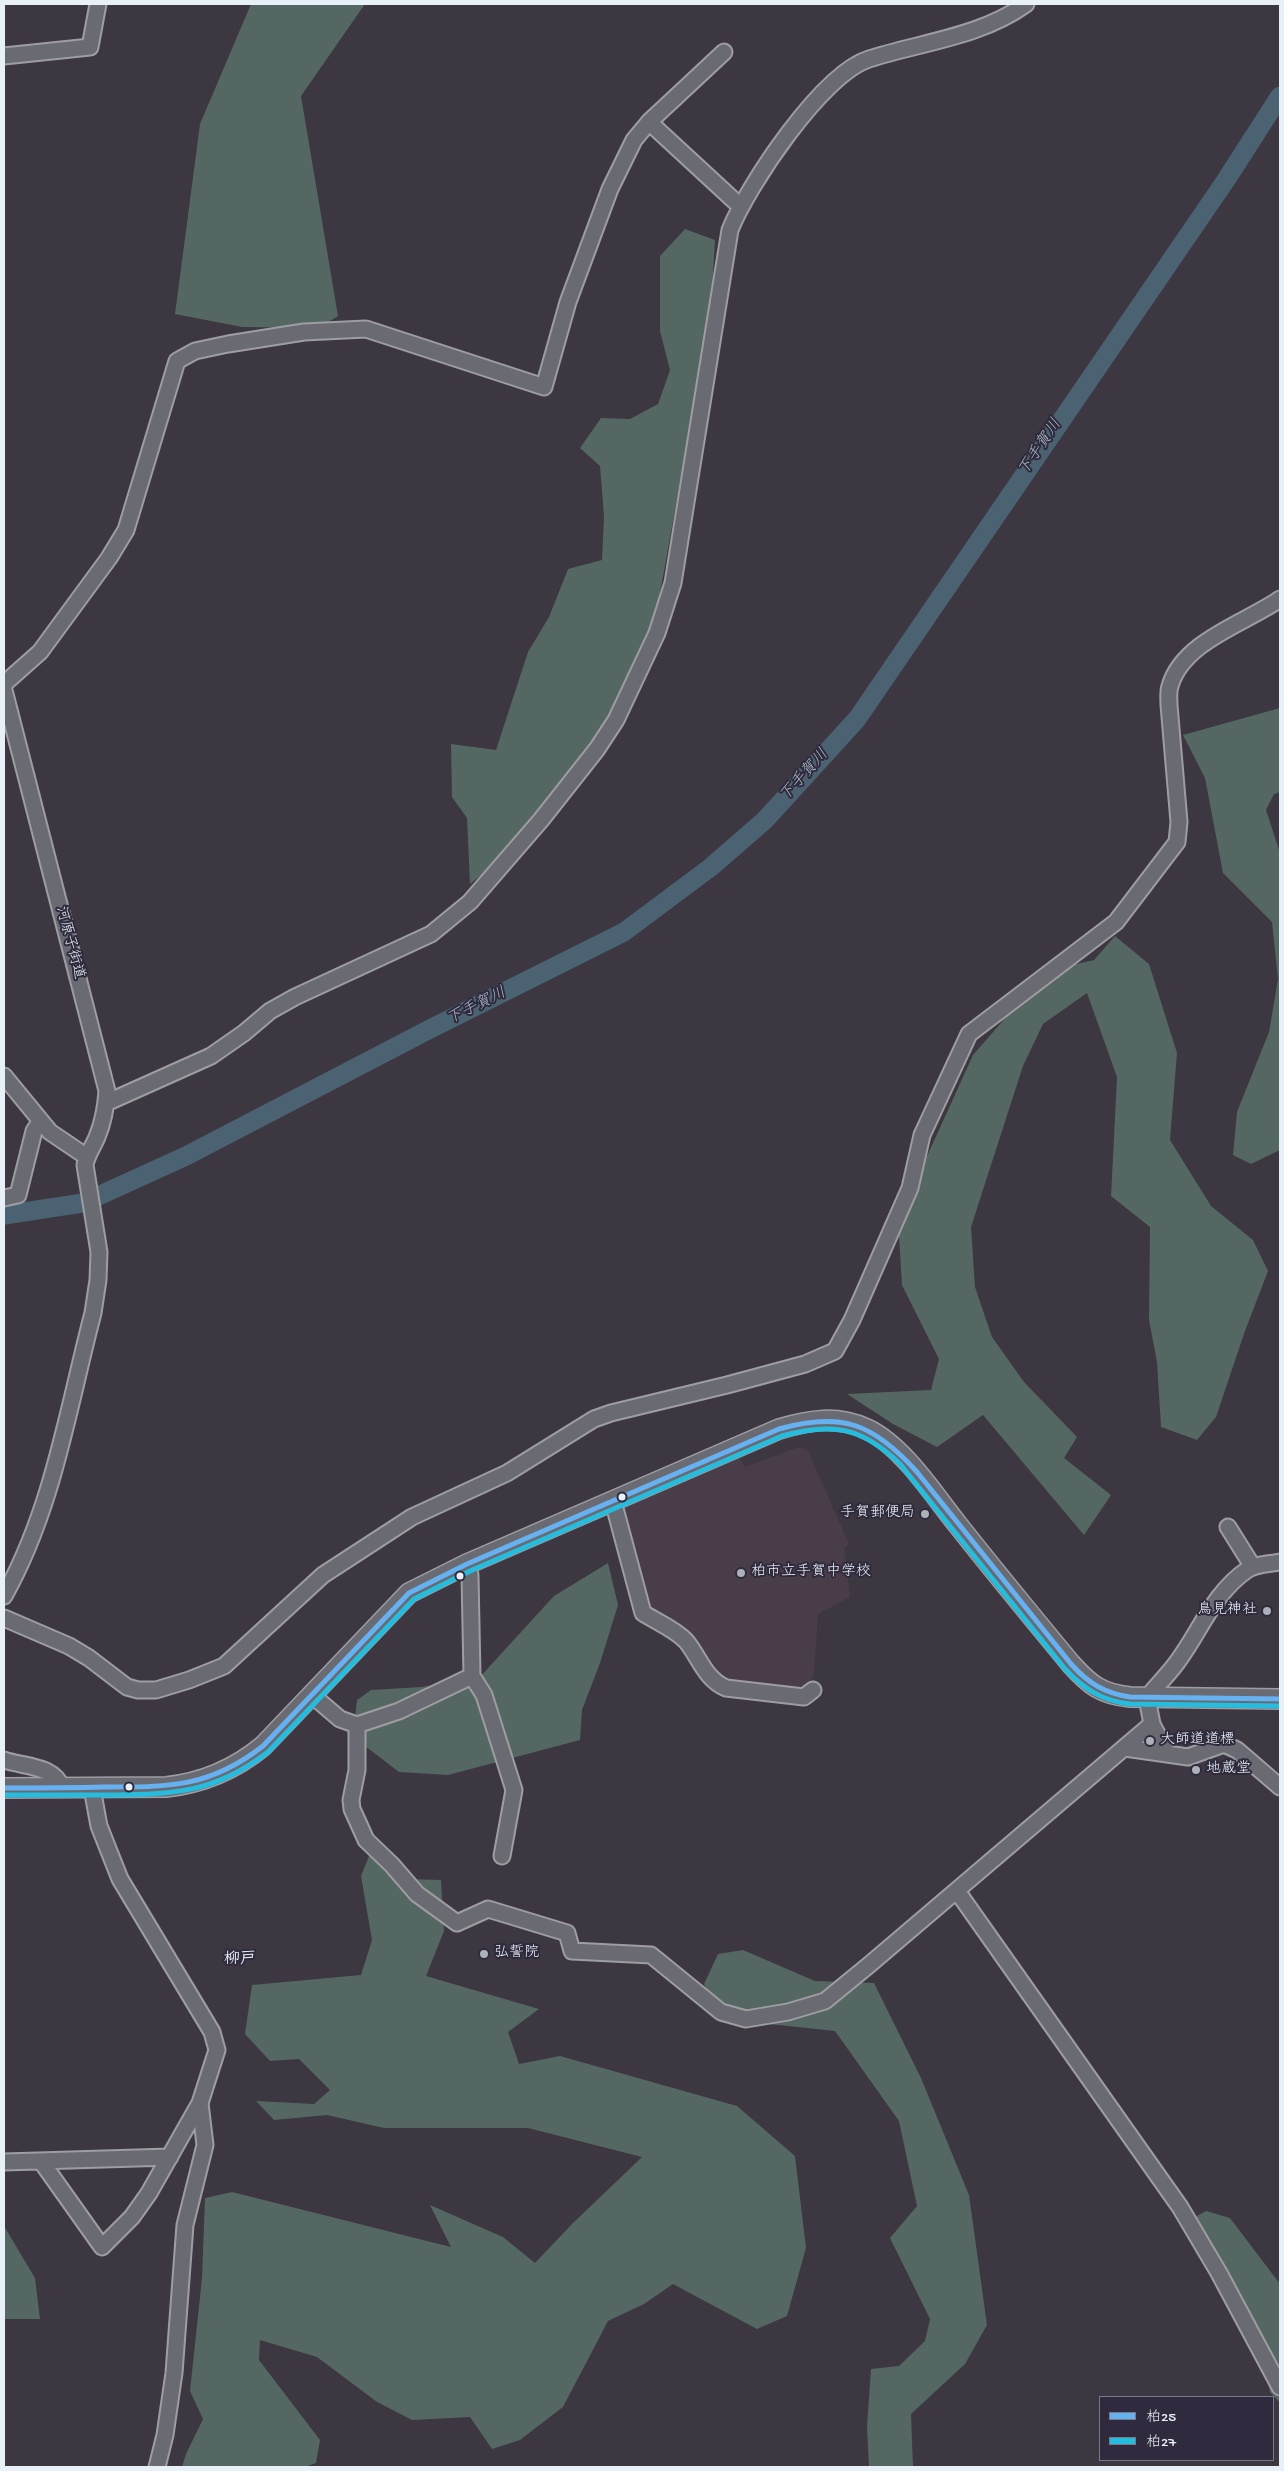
<!DOCTYPE html>
<html>
<head>
<meta charset="utf-8">
<style>
  body { margin:0 }
  #map { position:relative; width:1284px; height:2471px; overflow:hidden; background:#3c3740; font-family:"Gochi Hand","Klee One",sans-serif }
  canvas { display:block }
  .frame { position:absolute; inset:0; border:5px solid #e8f1f8; pointer-events:none }
  .legend { position:absolute; left:1099px; top:2396px; width:175px; height:65px; box-sizing:border-box; background:#2f2a3d; border:1px solid #797a88; margin:0; padding:6px 9px; list-style:none; font-size:15px; color:#e8f1f8 }
  .legend li { display:flex; align-items:center; gap:10px; height:25px }
  .legend b { width:25px; border:1px solid #797a88 }
</style>
</head>
<body>
<div id="map">
<canvas width="1284" height="2471"></canvas>
<div class="frame"></div>
<ul class="legend">
<li><b style="height:6px;background:#66b1f2"></b>柏25</li>
<li><b style="height:6px;background:#26bcdd"></b>柏27</li>
</ul>
</div>
<script>
const ctx = document.querySelector('canvas').getContext('2d');
ctx.lineJoin = 'round';
function fillPath(path, color) {
  ctx.fillStyle = color;
  ctx.fill(path, 'evenodd');
}
function strokePath(path, color, width, dash) {
  ctx.strokeStyle = color;
  ctx.lineWidth = width;
  ctx.lineCap = dash ? 'butt' : 'round';
  ctx.setLineDash(dash || []);
  ctx.stroke(path);
}
function label(font, color, halo, rows, align = 'center') {
  ctx.font = font + ' "Gochi Hand","Klee One",sans-serif';
  ctx.lineWidth = 4;
  ctx.setLineDash([]);
  ctx.textBaseline = 'middle';
  ctx.strokeStyle = halo;
  ctx.fillStyle = color;
  for (const [text, x, y, turn = 0] of rows) {
    ctx.save();
    ctx.translate(x, y);
    ctx.rotate((+turn || 0) * Math.PI / 180);
    ctx.textAlign = isNaN(turn) ? turn : align;
    if (halo) ctx.strokeText(text, 0, 0);
    ctx.fillText(text, 0, 0);
    ctx.restore();
  }
}
fillPath(new Path2D(`
  M 799,1447 L 807,1449 L 849,1544 L 844,1548 L 850,1597 L 818,1614 L 814,1672 L 809,1689 L 803,1693 L 724,1683 L 650,1614 L 619,1513 L 623,1505 L 738,1456 L 745,1467 Z`), '#493d4a');
fillPath(new Path2D(`
  M 251,4 L 365,4 L 301,96 L 338,316 L 319,328 L 242,327 L 175,314 L 200,124 Z
  M 685,229 L 715,240 L 711,308 L 656,616 L 607,723 L 531,823 L 491,867 L 470,884 L 467,818 L 452,797 L 451,744 L 496,750 L 528,652 L 549,617 L 568,569 L 602,560 L 604,516 L 600,466 L 580,448 L 601,418 L 630,419 L 658,404 L 670,370 L 660,331 L 660,256 Z
  M 1280,708 L 1280,792 L 1274,794 L 1266,810 L 1280,853 L 1280,1150 L 1251,1164 L 1233,1155 L 1237,1112 L 1269,1032 L 1278,979 L 1272,922 L 1223,873 L 1205,778 L 1183,735 Z
  M 1115,936 L 1149,964 L 1177,1053 L 1170,1140 L 1211,1206 L 1253,1240 L 1268,1271 L 1245,1331 L 1216,1417 L 1197,1440 L 1161,1427 L 1157,1362 L 1149,1320 L 1150,1227 L 1111,1196 L 1117,1077 L 1087,993 L 1043,1024 L 1023,1066 L 971,1227 L 975,1287 L 992,1337 L 1024,1382 L 1077,1437 L 1064,1458 L 1111,1495 L 1084,1535 L 983,1415 L 937,1447 L 893,1424 L 847,1394 L 931,1390 L 939,1359 L 902,1285 L 898,1220 L 973,1055 L 1021,1000 L 1068,966 L 1094,960 Z
  M 608,1563 L 618,1605 L 600,1663 L 582,1710 L 580,1740 L 448,1775 L 399,1772 L 365,1746 L 354,1727 L 357,1700 L 371,1690 L 421,1687 L 478,1679 L 554,1596 Z
  M 371,1851 L 407,1879 L 441,1880 L 444,1931 L 426,1976 L 539,2009 L 508,2032 L 519,2064 L 560,2056 L 737,2106 L 795,2156 L 806,2248 L 787,2316 L 757,2329 L 673,2284 L 644,2304 L 608,2321 L 563,2407 L 520,2440 L 492,2449 L 470,2417 L 412,2420 L 377,2402 L 317,2357 L 260,2340 L 259,2360 L 320,2440 L 316,2463 L 305,2467 L 182,2467 L 186,2454 L 203,2419 L 190,2391 L 202,2278 L 205,2198 L 232,2192 L 451,2247 L 430,2205 L 503,2237 L 535,2263 L 573,2223 L 642,2157 L 528,2128 L 384,2128 L 327,2115 L 274,2120 L 256,2101 L 314,2104 L 330,2090 L 299,2059 L 270,2061 L 245,2034 L 252,1985 L 361,1975 L 372,1940 L 361,1876 Z
  M 743,1950 L 815,1981 L 874,1983 L 921,2078 L 969,2195 L 987,2325 L 965,2364 L 911,2414 L 913,2467 L 869,2467 L 867,2427 L 871,2369 L 899,2366 L 925,2341 L 930,2319 L 890,2238 L 917,2206 L 899,2121 L 835,2031 L 721,2019 L 704,1984 L 718,1954 Z
  M 1206,2211 L 1230,2218 L 1280,2284 L 1280,2403 L 1270,2392 L 1258,2326 L 1193,2239 L 1195,2217 Z
  M 4,2226 L 35,2278 L 40,2319 L 4,2319 Z`), '#556762');
strokePath(new Path2D(`
  M 96,1197 L 186,1156 L 430,1029 L 624,932 L 711,867 L 765,820 L 857,719 L 1226,180 L 1280,96
  M 4,1215 L 83,1203`), '#4b6272', 19);
const minor = new Path2D(`
  M 4,56 L 90,47 L 98,4
  M 649,122 L 740,206
  M 4,684 L 40,652 L 109,558 L 126,530 L 177,361 L 195,351 L 228,344 L 304,332 L 366,329 L 544,387 L 568,302 L 610,189 L 634,140 L 649,122 L 724,52
  M 4,690 L 107,1091 C 106,1105 103,1123 97,1137 C 93,1147 87,1154 85,1165 L 99,1252 L 98,1280 L 93,1313 C 68,1408 53,1509 4,1596
  M 4,1076 L 50,1132 L 87,1157
  M 106,1103 L 211,1056 L 244,1033 L 270,1011 L 295,997 L 431,934 L 470,902 L 541,820 L 597,749 L 616,720 L 657,633 L 673,583 L 730,230 C 748,185 822,74 869,59 C 922,42 980,37 1026,4
  M 4,1198 L 18,1195 L 34,1131 L 40,1122
  M 613,1501 L 643,1613 C 657,1622 675,1629 686,1641 C 700,1658 705,1679 726,1688 L 804,1697 L 813,1690
  M 1228,1527 L 1253,1567
  M 467,1564 L 470,1575 L 472,1676 L 484,1695 L 514,1790 L 502,1856
  M 4,1618 L 69,1646 L 89,1658 L 127,1687 L 138,1690 L 156,1690 L 189,1680 L 224,1666 L 323,1575 L 412,1517 L 507,1473 L 594,1419 L 611,1413 L 727,1385 L 805,1364 L 835,1351 L 852,1320 L 910,1188 L 922,1135 L 969,1034 L 1116,922 L 1177,842 L 1179,822 L 1169,705 C 1169,699 1168,692 1170,686 C 1183,641 1246,623 1280,599
  M 313,1696 L 340,1719 L 357,1725 L 357,1770 L 351,1800 L 352,1809 L 366,1840 L 392,1865 L 417,1894 L 457,1923 L 488,1909 L 567,1933 L 572,1951 L 651,1955 L 721,2012 L 746,2019 L 788,2012 L 825,2001 L 869,1965 L 1152,1724
  M 357,1725 L 399,1711 L 472,1676
  M 1125,1748 L 1188,1757 L 1224,1744 L 1237,1750 L 1280,1787
  M 1167,1753 L 1152,1724 L 1147,1698 C 1156,1686 1166,1677 1175,1665 C 1199,1634 1213,1593 1247,1570 C 1255,1564 1270,1564 1280,1562
  M 4,1760 C 25,1767 54,1765 62,1788
  M 92,1788 L 99,1826 L 120,1879 L 212,2032 L 217,2050 L 200,2103 L 205,2145 L 185,2225 L 174,2373 L 165,2435 L 157,2467
  M 957,1891 L 1180,2207 L 1219,2273 L 1280,2387
  M 41,2161 L 102,2247 L 132,2217 L 149,2193 L 200,2103
  M 4,2162 L 170,2157`);
const major = new Path2D(`
  M 4,1788 L 166,1787 C 203,1783 234,1770 263,1746 L 409,1593 L 467,1564 L 779,1429 C 809,1420 837,1415 867,1429 C 903,1446 934,1495 958,1525 C 995,1572 1033,1618 1071,1664 C 1090,1685 1101,1694 1130,1697 L 1280,1699`);
strokePath(minor, '#9d9da2', 19);
strokePath(major, '#9d9da2', 22);
strokePath(minor, '#6a6b72', 15);
strokePath(major, '#6a6b72', 19);
strokePath(new Path2D(`
  M 4,1788 C 37,1788 71,1788 104,1787 C 169,1787 209,1788 263,1746 L 409,1593 L 467,1564 L 779,1429 C 842,1411 874,1424 917,1472 L 1071,1664 C 1088,1683 1104,1693 1130,1697 L 1280,1699`), '#66b1f2', 5);
strokePath(new Path2D(`
  M 4,1795 C 37,1795 70,1795 103,1795 C 171,1794 212,1795 268,1752 L 414,1599 L 470,1571 L 782,1436 C 832,1422 862,1427 900,1464 L 1065,1669 C 1084,1689 1102,1701 1130,1704 L 1280,1706`), '#26bcdd', 5);
for (const [x, y, r, color] of [
  [622,1497,4.5,"#e8f1f8"],
  [925,1514,5,"#acb0b8"],
  [741,1573,5,"#acb0b8"],
  [460,1576,4.5,"#e8f1f8"],
  [1267,1611,5,"#acb0b8"],
  [1150,1741,5,"#acb0b8"],
  [1196,1770,5,"#acb0b8"],
  [129,1787,4.5,"#e8f1f8"],
  [484,1954,5,"#acb0b8"]
]) {
  const dot = new Path2D();
  dot.arc(x, y, r, 0, 2 * Math.PI);
  ctx.fillStyle = color;
  ctx.fill(dot);
  strokePath(dot, '#2f2a3d', 2);
}
label('15px', '#e8f1f8', '#2f2a3d', [
  ["河原子街道",69,943,75]
]);
label('15px', '#e8f1f8', '#2f2a3d', [
  ["手賀郵便局",915,1514,"right"],
  ["柏市立手賀中学校",751,1573],
  ["鳥見神社",1257,1611,"right"],
  ["大師道道標",1160,1741],
  ["地蔵堂",1206,1770],
  ["弘誓院",494,1954]
], 'left');
label('italic 16px', '#aab9c4', '#2f2a3d', [
  ["下手賀川",1041,448,-56],
  ["下手賀川",805,776,-48],
  ["下手賀川",477,1007,-27]
]);
label('bold 16px', '#e8f1f8', '#2f2a3d', [
  ["柳戸",240,1961]
]);
</script>
</body>
</html>
